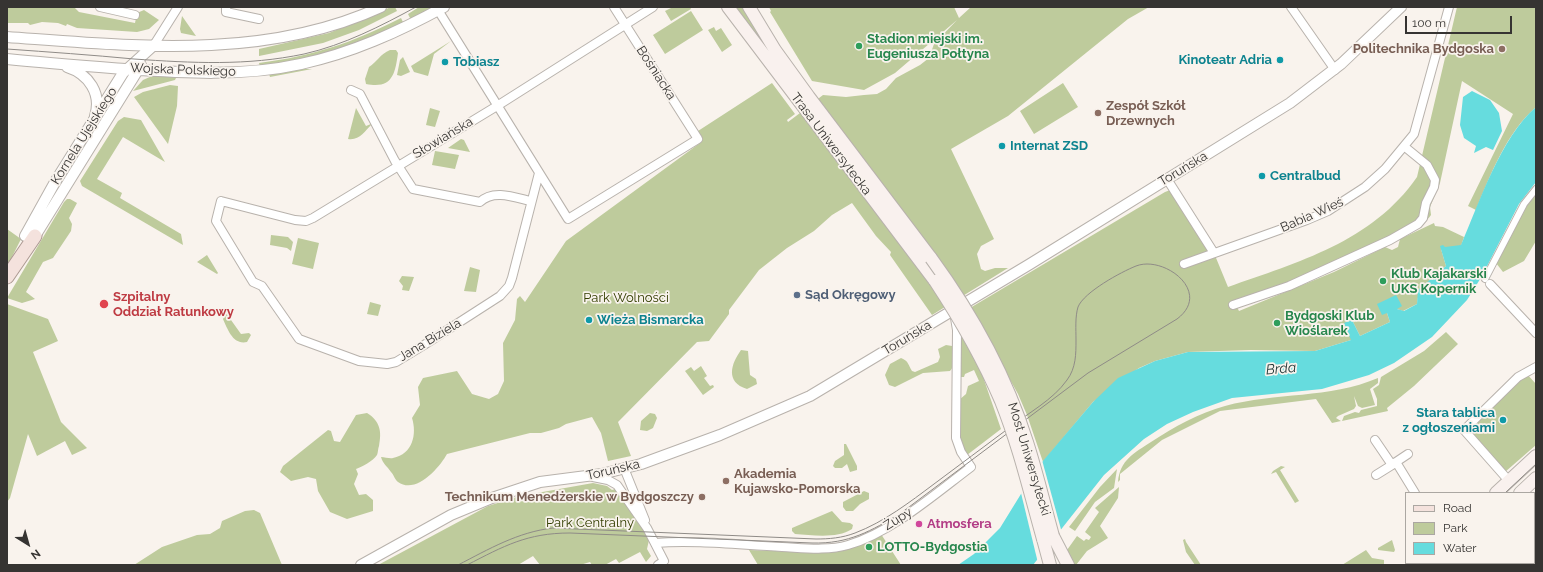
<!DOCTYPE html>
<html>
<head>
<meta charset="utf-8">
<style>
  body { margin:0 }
  #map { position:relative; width:1543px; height:572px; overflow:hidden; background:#f9f3ed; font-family:Raleway,sans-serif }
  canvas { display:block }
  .frame { position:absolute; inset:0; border:8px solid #363432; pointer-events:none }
  .legend { position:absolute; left:1405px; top:492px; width:130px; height:72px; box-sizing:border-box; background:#f9f3ed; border:1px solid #aba7a2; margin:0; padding:5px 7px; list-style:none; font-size:12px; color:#363432 }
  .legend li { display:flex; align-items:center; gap:8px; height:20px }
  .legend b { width:20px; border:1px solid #aba7a2 }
  .north { position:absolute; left:8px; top:524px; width:40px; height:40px; -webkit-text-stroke:3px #f9f3ed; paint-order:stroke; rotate:143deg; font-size:11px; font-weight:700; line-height:16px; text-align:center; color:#363432 }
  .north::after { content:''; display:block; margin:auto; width:14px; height:18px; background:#363432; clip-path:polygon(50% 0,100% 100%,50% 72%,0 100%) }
  .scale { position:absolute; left:1405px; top:16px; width:107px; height:18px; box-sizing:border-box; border:2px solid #363432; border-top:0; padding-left:5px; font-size:12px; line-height:14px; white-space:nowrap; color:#363432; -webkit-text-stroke:3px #f9f3ed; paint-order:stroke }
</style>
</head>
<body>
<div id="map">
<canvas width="1543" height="572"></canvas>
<div class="frame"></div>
<ul class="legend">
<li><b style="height:5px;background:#f4e2dd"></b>Road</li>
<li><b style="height:11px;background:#becb9c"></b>Park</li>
<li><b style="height:11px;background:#66dcde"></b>Water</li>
</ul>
<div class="north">N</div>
<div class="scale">100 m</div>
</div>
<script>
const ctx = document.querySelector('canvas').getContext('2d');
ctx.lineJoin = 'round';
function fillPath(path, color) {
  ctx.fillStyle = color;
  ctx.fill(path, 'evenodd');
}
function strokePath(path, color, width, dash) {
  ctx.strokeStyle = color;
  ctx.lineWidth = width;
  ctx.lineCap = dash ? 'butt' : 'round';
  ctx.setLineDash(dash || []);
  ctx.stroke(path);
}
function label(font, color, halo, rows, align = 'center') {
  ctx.font = font + ' Raleway,sans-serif';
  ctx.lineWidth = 3.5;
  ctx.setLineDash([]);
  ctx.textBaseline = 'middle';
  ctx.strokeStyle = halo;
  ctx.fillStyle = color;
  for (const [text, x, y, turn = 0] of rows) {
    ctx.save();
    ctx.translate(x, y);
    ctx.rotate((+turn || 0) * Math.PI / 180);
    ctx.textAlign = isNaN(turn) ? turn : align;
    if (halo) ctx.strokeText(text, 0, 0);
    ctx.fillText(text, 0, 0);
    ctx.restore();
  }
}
fillPath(new Path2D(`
  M 7,7 L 74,7 L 79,12 L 135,23 L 137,13 L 144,10 L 159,20 L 149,29 L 137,32 L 77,28 L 67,24 L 66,26 L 58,23 L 42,22 L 30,25 L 28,23 L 7,23 Z
  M 391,7 L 395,7 L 397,11 L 359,30 L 323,43 L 259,56 L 259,49 L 329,33 Z
  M 419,7 L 435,7 L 411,20 L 408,14 Z
  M 673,7 L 690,7 L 691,9 L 671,21 L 665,11 Z
  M 733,7 L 743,7 L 810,105 L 823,95 L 846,97 L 864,95 L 877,94 L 886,89 L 896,78 L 920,65 L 929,58 L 934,44 L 957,20 L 895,73 L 864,90 L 812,81 L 770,12 L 771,11 L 769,7 L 954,7 L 959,18 L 971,7 L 1149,7 L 1128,19 L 1008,116 L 951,149 L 994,239 L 981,246 L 977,254 L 981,269 L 985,271 L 995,268 L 1008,268 L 932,315 L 890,255 L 891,252 L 876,236 L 852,203 L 832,215 L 814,231 L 787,248 L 759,270 L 729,310 L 729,314 L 709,341 L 697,342 L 618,422 L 631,456 L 608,461 L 601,433 L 592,417 L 566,424 L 559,428 L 541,433 L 530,433 L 447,454 C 440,467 416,495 398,482 C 395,480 394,475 391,472 C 387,466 383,464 381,457 C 385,457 390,459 393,458 C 413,454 417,434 412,418 L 420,405 L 418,387 L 423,378 L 457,371 L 472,394 L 489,399 L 498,394 L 504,381 L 503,343 L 515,320 L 517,299 L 520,296 L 525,302 L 566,241 L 700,143 L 698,131 L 772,83 L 795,114 L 787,120 L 788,122 L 808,107 Z
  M 1457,7 L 1536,7 L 1536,107 C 1507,132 1490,175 1476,210 L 1468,206 L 1513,114 L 1462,81 L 1440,183 L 1430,207 L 1431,215 C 1415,242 1271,290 1235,303 L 1239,311 L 1334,272 L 1385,247 L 1392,250 L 1398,247 L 1400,239 L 1434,223 L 1435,226 L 1443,227 L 1464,237 L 1461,246 L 1441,249 L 1446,266 L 1419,290 L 1417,304 L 1403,311 L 1397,309 L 1387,313 L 1390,322 L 1360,336 L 1352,320 L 1351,340 L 1315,351 L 1251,350 L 1188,352 L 1155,361 L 1139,368 L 1093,402 L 1043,462 L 1027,415 L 1018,394 L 970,308 L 1165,192 L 1173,189 L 1214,253 L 1228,287 C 1298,262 1372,242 1417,177 Z
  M 691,11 L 703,30 L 665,54 L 653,35 Z
  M 182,16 L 196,36 L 181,33 L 180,29 Z
  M 401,18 L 404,24 L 365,42 L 299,61 L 260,67 L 259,63 C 313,56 352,43 401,18 Z
  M 714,27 L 716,31 L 721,28 L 732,45 L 722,52 L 708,30 Z
  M 451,41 L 434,54 L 428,76 L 414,72 L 411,66 Z
  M 390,50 L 396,50 L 398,53 C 395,75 392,89 366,84 L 365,79 L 369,67 C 377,62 380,54 390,50 Z
  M 403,57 L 410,72 L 401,76 L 397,75 L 400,60 Z
  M 298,69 L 312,69 L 270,77 L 269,74 Z
  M 152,76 L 177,76 L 175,80 L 133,91 L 143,80 Z
  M 1063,83 L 1078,107 L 1034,134 L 1020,111 Z
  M 170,85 L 178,86 L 177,106 L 168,144 L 134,97 L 143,92 Z
  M 356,108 L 366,126 L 371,124 L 371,125 C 365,131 359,141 348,139 Z
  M 430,108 L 440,111 L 435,127 L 426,125 Z
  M 124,117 L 141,120 L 165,162 L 123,137 L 97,179 L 122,193 L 120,198 L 181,234 L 183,245 L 82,186 L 80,181 L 118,121 Z
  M 461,139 L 464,140 L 470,152 L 448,148 Z
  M 435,151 L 459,155 L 455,169 L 432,165 Z
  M 1536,192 L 1536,241 L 1524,261 L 1503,272 L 1496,263 L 1526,204 Z
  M 67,199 L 70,199 L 77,203 L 69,218 L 72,224 L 71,231 L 53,258 L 43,262 L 26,292 L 35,299 L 22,303 L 7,298 L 64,202 Z
  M 7,229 L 21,239 L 7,267 Z
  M 271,235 L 288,237 L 293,242 L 291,251 L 287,248 L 270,245 Z
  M 298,238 L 319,243 L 313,269 L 292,264 Z
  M 207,255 L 218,273 L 217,274 L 197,262 Z
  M 470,267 L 480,270 L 476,292 L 464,291 Z
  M 402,276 L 414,277 L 409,291 L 402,290 L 403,286 L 399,281 Z
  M 370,302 L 381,305 L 378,316 L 367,314 Z
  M 7,304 L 48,319 L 58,341 L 33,352 L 61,422 L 87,448 L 72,455 L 65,441 L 37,456 L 28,434 L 10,498 L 7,502 Z
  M 226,314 L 229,315 L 231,320 L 241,334 L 249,333 L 251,335 L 247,342 C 233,345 228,330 223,319 Z
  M 961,332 L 982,374 L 1001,429 L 967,455 L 959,437 L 959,400 L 966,394 L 968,386 L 979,381 L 974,370 L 965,374 L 964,377 L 960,377 Z
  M 1446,332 L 1458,344 L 1414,386 L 1387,408 L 1388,411 L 1342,421 L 1344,416 L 1355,412 L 1359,413 L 1361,410 L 1377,406 L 1377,399 L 1373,389 L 1379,385 L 1381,377 L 1424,351 Z
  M 946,345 L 952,346 C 956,353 956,365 950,371 L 923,373 L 895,387 L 889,385 L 885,375 L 890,364 L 901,358 C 909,361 908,365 912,371 L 915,372 L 938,362 L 940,357 L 938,349 Z
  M 741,350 L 748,351 L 750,375 L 756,379 L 757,384 L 747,389 C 725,382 731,364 741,350 Z
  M 701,366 L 707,376 L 704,378 L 710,386 L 713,385 L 714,387 L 703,395 L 685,371 L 691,367 L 694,371 Z
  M 1526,373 L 1536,384 L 1536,445 L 1505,472 L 1464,430 Z
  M 1378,378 L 1378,383 L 1370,389 L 1375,405 L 1362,408 L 1358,406 L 1354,396 L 1356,406 L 1354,409 L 1338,416 L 1336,418 L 1341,421 L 1332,423 L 1316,399 L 1220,411 L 1162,440 L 1120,474 L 1120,480 L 1118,482 C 1120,460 1134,453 1151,442 C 1174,427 1199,413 1225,406 C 1276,392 1329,399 1378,378 Z
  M 367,413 C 380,421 382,431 379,446 C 378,448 378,453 377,455 C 373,461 362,467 356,469 L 358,474 L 354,484 L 359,495 L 366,494 L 373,500 L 373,511 L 347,519 L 330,512 L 318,491 L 316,479 L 308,477 L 291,481 L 280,472 L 283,466 L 328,430 L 331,431 L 334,441 L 340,442 L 356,415 Z
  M 650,413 L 655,414 L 657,418 L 653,428 L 647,431 L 640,430 L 641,421 Z
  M 844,444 L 846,444 L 857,466 L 857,470 L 850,472 L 847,464 L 842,468 L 835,468 L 833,466 L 835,461 L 844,455 Z
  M 1281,466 L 1285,467 L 1280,470 L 1299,501 L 1295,503 L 1276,472 L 1271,474 L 1273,471 Z
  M 1117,469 L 1114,488 L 1095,502 L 1075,531 L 1069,527 L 1100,487 Z
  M 593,483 L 607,486 L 612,490 L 615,489 L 630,507 L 649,540 L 647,549 L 651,556 L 646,562 L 640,552 L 619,563 L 616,559 L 605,565 L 592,565 L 590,562 L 580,565 L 540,565 L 533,556 L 518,565 L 378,565 L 488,506 L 520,496 Z
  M 1119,487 L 1118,498 L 1100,526 L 1108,538 L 1087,551 L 1076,565 L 1073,565 L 1067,550 L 1077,536 L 1084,541 L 1086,539 L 1089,540 L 1091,537 L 1085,532 L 1099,512 L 1095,508 Z
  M 864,491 L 869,493 L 869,499 L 860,504 L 853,511 L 846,511 L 843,507 L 843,502 Z
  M 1534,497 L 1536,501 L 1536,565 L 1446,565 L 1448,563 L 1534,563 Z
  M 254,510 L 260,513 L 282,565 L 134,565 L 162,547 L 197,535 L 210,534 L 220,528 L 222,521 L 245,511 Z
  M 832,511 L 842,522 L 850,523 L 853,525 L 852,529 C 837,539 812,535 795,534 L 792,531 L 792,528 Z
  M 881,534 L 901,565 L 758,565 L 749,550 L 801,552 Z
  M 1185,539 L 1186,542 L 1201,565 L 1195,565 L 1186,552 L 1183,540 Z
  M 1392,540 L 1395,550 L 1394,552 L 1378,550 L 1378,548 Z
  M 1366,550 L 1372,558 L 1384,560 L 1384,565 L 1342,565 Z`), '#becb9c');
fillPath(new Path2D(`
  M 1472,91 L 1490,100 L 1499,113 L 1502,131 L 1493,150 L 1486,147 L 1474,153 L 1476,146 L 1464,138 L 1460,125 L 1463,97 Z
  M 1536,107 L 1536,182 L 1519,204 L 1482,276 L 1467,300 L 1432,337 L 1394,363 L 1369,375 L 1322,389 L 1232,398 L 1193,412 L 1167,424 L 1144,439 L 1104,475 L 1033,565 L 958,565 L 974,554 L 1000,528 L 1037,468 L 1093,402 L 1118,378 L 1155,361 L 1188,352 L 1315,351 L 1351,340 L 1344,323 L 1352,320 L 1360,336 L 1390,322 L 1387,313 L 1382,315 L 1377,304 L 1396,295 L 1402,306 L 1397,309 L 1404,311 L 1417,304 L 1418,290 L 1446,266 L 1440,246 L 1443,245 L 1445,247 L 1461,245 C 1479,203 1501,137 1536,107 Z`), '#66dcde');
fillPath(new Path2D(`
  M 1042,460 L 1062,533 L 1038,563 L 1021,493 L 1036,467 Z`), '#f9f3ed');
const pedestrian = new Path2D(`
  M 1485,279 L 1524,204 L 1536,189`);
const minor = new Path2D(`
  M 100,7 L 135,15
  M 226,7 L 226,12 L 259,19
  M 1291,7 L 1335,70
  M 438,10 L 568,219 L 698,139 L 614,7
  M 154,45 L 178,7
  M 351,90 L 360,94 L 395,161 L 413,189 L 480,202 C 493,189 514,197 530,201
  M 539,173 L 512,278 L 509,286 L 500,296 L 424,345 L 396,362 L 387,364 L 359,361 L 299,339 L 262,286 L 253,282 L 216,221 L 221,201 L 295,220 L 306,221 L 313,218 L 497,106 L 653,7
  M 1167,179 L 1214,253
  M 1184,264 L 1307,220 L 1328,211 L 1365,187 L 1385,169 L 1414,134 L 1449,7
  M 1490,284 L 1536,333
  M 1233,305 L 1289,286 L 1390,240 L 1418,224 L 1423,218 L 1426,203 L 1434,187 L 1435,180 L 1427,165 L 1405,147
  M 1375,440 L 1392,465 L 1396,462 L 1415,493
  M 1396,462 L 1408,454
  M 624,468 L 645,520
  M 1376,475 L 1392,465
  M 593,477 L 608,480 L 617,485 L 647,528 L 664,561 L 658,565
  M 1509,481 L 1464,430 L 1518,377 L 1536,367
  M 655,543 C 697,540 739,545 782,547 C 804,548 827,551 848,545 C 892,532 935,494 971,467 L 961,452 L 956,438 L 957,330 L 955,318`);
const tertiary = new Path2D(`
  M 7,37 C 132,46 264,61 381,7
  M 7,59 C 46,63 86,66 125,69 C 184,73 242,77 301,64 C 352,53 398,32 444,7
  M 67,67 C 89,74 102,94 95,116
  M 25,236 L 55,182 L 123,73 L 154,45
  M 35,236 L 141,65
  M 361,565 L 451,515 L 492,498 L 540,482 L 602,474 L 641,464 L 720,435 L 810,396 L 1030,264 L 1290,103 L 1341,64 L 1401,7`);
const secondary = new Path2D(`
  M 728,7 L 935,281
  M 749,7 L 775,50 L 809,97 L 931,258
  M 1496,493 L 1536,456
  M 1520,493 L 1536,478
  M 1053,536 L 1068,565
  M 1043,539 L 1050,565
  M 1418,565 L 1421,563
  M 1442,565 L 1444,563`);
const primary = new Path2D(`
  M 7,277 L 35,236`);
strokePath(pedestrian, '#b8b2ac', 8);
strokePath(minor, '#b8b2ac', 10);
strokePath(tertiary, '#b8b2ac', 12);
strokePath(secondary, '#b8b2ac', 14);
strokePath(primary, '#ac9992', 15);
strokePath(pedestrian, '#fff', 6);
strokePath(minor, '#fff', 8);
strokePath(tertiary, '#fff', 10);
strokePath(secondary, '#f9f1ee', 12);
strokePath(primary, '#f4e2dd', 13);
strokePath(new Path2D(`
  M 7,49 C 49,52 92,55 134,59 C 192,63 247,66 304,54 C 344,45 381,26 416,7
  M 1505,493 L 1536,464
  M 458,565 C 489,549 518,532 553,528 L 816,539 C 829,539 842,538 855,533 C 884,522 910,502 934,484 C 959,465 984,447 1009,428 C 1028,413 1053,400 1067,380 C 1076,368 1076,354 1076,340 C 1076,329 1075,317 1078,307 C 1084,292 1121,272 1136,266 C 1164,255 1213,292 1177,319 L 1088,373 L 901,513 C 871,531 849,544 812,543 L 570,533 C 527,533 504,546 467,565
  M 1427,565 L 1429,563`), '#8f8b87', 1);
const secondaryBridge = new Path2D(`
  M 931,258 C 972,314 1006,376 1027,442 C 1037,473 1044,504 1053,536
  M 935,281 C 960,319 983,359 1001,401 C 1019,446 1030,493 1043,539`);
strokePath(secondaryBridge, '#b8b2ac', 14, []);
strokePath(secondaryBridge, '#f9f1ee', 12);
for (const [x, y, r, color] of [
  [859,46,4,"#2e9e5b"],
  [1502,49,4,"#8d6e63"],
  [1280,60,4,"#0f9aa8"],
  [445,62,4,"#0f9aa8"],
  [1098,113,4,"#8d6e63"],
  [1002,146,4,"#0f9aa8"],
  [1262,176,4,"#0f9aa8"],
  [1383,281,4,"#2e9e5b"],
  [797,295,4,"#5c6f8a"],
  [104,304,5,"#e0444e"],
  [589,320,4,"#0f9aa8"],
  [1277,323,4,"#2e9e5b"],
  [1503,420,4,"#0f9aa8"],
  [726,481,4,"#8d6e63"],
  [702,497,4,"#8d6e63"],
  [919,524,4,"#d1479c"],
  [869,547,4,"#2e9e5b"]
]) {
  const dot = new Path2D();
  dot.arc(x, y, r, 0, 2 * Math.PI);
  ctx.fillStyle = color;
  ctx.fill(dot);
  strokePath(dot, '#f9f3ed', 1.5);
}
label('bold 13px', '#27864d', '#f9f3ed', [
  ["Stadion miejski im.",867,39],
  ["Eugeniusza Połtyna",867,54],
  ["Klub Kajakarski",1391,274],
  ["UKS Kopernik",1391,289],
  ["Bydgoski Klub",1285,316],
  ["Wioślarek",1285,331],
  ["LOTTO-Bydgostia",877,547]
], 'left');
label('bold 13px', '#785e54', '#f9f3ed', [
  ["Politechnika Bydgoska",1494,49],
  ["Zespół Szkół",1106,106,"left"],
  ["Drzewnych",1106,121,"left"],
  ["Akademia",734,474,"left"],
  ["Kujawsko-Pomorska",734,489,"left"],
  ["Technikum Menedżerskie w Bydgoszczy",694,497]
], 'right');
label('bold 13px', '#0d838f', '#f9f3ed', [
  ["Kinoteatr Adria",1272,60,"right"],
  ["Tobiasz",453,62],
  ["Internat ZSD",1010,146],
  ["Centralbud",1270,176],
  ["Wieża Bismarcka",597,320],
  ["Stara tablica",1495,413,"right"],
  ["z ogłoszeniami",1495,428,"right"]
], 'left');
label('13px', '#363432', '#f9f3ed', [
  ["Wojska Polskiego",183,70,2],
  ["Bośniacka",656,73,57],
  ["Kornela Ujejskiego",84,136,-58],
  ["Słowiańska",443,138,-31],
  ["Trasa Uniwersytecka",831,144,53],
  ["Toruńska",1183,169,-31],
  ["Babia Wieś",1312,215,-24],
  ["Toruńska",907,338,-31],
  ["Jana Biziela",430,340,-31],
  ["Most Uniwersytecki",1029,459,73],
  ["Toruńska",613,470,-13],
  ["Żupy",898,519,-32]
]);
label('bold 13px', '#4e5e75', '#f9f3ed', [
  ["Sąd Okręgowy",805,295]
], 'left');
label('bold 13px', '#be3a42', '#f9f3ed', [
  ["Szpitalny",113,297],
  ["Oddział Ratunkowy",113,312]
], 'left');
label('13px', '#333e00', '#f9f3ed', [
  ["Park Wolności",626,298],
  ["Park Centralny",590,523]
]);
label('bold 13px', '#b23c85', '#f9f3ed', [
  ["Atmosfera",927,524]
], 'left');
label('italic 14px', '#1b3131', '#f9f3ed', [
  ["Brda",1281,369,-5]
]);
</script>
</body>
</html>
